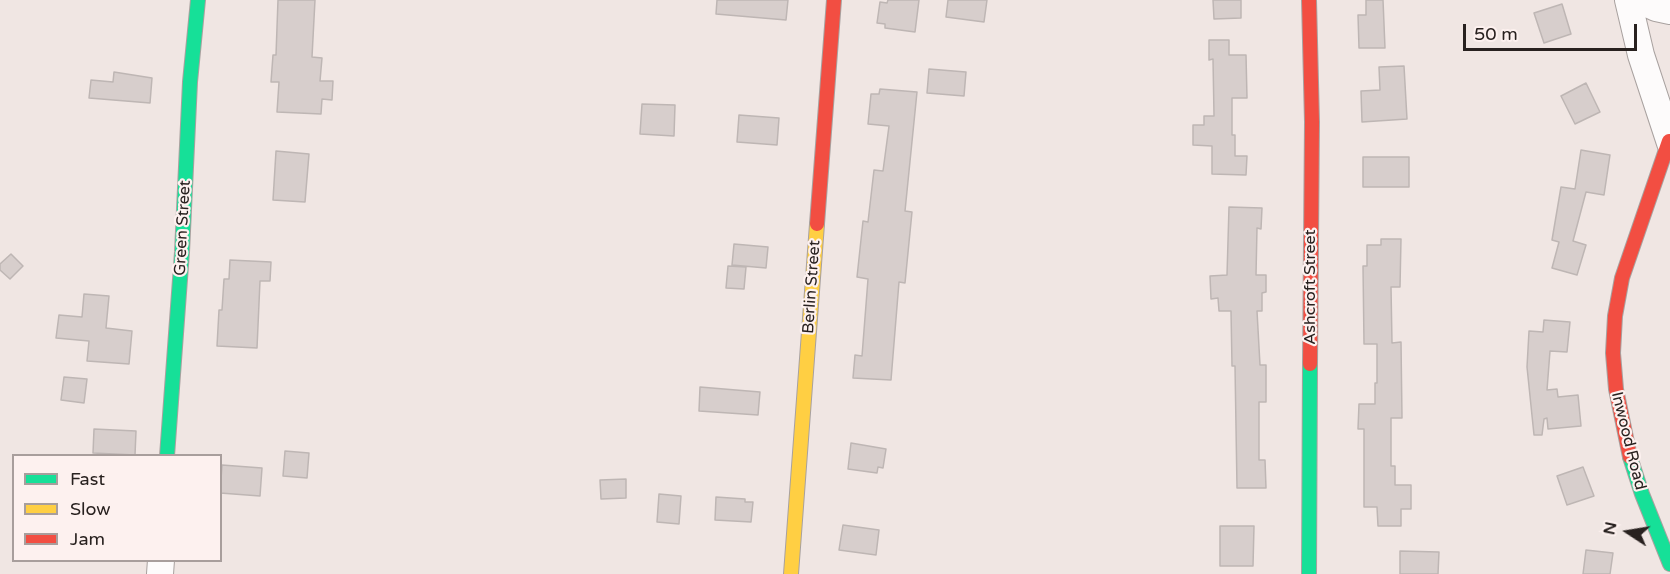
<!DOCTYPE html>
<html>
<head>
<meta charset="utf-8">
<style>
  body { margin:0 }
  #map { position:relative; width:1670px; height:574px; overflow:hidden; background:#f0e6e3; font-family:"Varela Round",sans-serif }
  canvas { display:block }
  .legend { position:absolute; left:12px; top:454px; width:210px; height:108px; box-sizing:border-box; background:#fdf1ef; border:2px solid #a89e9c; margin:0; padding:8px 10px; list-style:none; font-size:18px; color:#28211f }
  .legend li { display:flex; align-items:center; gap:12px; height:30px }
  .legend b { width:30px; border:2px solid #a89e9c }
  .north { position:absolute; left:1598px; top:502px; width:60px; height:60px; -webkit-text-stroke:4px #fdf1ef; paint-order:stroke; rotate:282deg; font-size:16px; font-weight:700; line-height:24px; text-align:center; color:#28211f }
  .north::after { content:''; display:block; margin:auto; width:21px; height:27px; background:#28211f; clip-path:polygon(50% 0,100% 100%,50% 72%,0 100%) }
  .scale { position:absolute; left:1463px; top:24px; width:174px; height:27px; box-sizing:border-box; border:3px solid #28211f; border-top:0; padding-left:8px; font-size:18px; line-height:21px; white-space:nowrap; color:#28211f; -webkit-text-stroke:4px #fdf1ef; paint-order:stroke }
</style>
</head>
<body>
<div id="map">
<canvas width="1670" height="574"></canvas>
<ul class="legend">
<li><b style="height:8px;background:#16e098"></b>Fast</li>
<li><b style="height:8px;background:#ffcf43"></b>Slow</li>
<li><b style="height:8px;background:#f24e42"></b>Jam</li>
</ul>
<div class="north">N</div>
<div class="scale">50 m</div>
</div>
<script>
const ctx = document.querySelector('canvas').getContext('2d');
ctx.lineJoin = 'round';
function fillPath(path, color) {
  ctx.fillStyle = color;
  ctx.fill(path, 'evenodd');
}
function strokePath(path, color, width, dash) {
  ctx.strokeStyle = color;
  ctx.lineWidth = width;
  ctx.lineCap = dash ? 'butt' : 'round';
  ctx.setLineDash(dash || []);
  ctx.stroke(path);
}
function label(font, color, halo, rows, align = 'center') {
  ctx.font = font + ' "Varela Round",sans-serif';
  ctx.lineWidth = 4.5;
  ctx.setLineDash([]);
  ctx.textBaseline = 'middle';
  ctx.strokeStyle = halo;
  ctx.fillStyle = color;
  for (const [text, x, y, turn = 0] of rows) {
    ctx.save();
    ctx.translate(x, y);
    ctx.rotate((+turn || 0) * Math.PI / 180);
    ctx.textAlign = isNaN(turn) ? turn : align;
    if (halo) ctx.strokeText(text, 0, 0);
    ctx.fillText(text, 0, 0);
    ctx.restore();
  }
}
const building = new Path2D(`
  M 278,0 L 315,0 L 312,57 L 322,58 L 320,81 L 333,81 L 332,100 L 322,99 L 321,114 L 277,112 L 279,82 L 271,82 L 273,55 L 276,55 Z
  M 717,0 L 788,0 L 786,20 L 716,14 Z
  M 888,0 L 919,0 L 915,32 L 885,28 L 885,24 L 877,23 L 880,2 L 887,3 Z
  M 948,0 L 987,0 L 984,22 L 946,17 Z
  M 1213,0 L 1241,0 L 1241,18 L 1214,19 Z
  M 1366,0 L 1383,0 L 1385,48 L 1359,48 L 1358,15 L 1366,15 Z
  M 1562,4 L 1571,34 L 1544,43 L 1534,13 Z
  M 1209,40 L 1229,40 L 1229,55 L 1246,55 L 1247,98 L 1232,98 L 1232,135 L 1235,135 L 1235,156 L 1247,156 L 1246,175 L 1212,174 L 1212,146 L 1193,145 L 1193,125 L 1204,125 L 1204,116 L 1214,116 L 1213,59 L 1209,60 Z
  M 1404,66 L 1407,119 L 1362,122 L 1361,91 L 1380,90 L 1379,67 Z
  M 929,69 L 966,72 L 964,96 L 927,93 Z
  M 114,72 L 152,78 L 150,103 L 89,98 L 91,80 L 113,82 Z
  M 1586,83 L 1600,112 L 1575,124 L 1561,96 Z
  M 880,89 L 917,92 L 905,211 L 912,212 L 905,283 L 899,282 L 891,380 L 853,378 L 855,355 L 862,356 L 868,279 L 857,277 L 863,221 L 868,222 L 874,170 L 883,171 L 889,126 L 868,124 L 871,94 L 879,94 Z
  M 642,104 L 675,105 L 674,136 L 640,134 Z
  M 739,115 L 779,118 L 777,145 L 737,142 Z
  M 1581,150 L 1610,155 L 1604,195 L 1586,192 L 1573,241 L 1586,245 L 1577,275 L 1552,268 L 1559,242 L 1552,240 L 1561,187 L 1575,189 Z
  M 276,151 L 309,154 L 305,202 L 273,200 Z
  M 1363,157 L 1409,157 L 1409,187 L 1363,187 Z
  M 1229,207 L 1262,208 L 1261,229 L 1257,228 L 1256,275 L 1266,275 L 1266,292 L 1262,293 L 1262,311 L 1257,311 L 1260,365 L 1266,365 L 1266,402 L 1259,402 L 1259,460 L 1265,460 L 1266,488 L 1237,488 L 1235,366 L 1232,366 L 1231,311 L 1219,311 L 1218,298 L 1211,299 L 1210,276 L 1227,275 Z
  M 1381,239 L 1401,239 L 1400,287 L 1391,287 L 1392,343 L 1401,342 L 1402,418 L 1391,418 L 1391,466 L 1395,466 L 1395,485 L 1411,485 L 1411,509 L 1401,509 L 1401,526 L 1378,526 L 1377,507 L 1364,507 L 1364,429 L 1358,429 L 1359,404 L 1375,404 L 1375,383 L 1377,383 L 1377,344 L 1364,344 L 1363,266 L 1367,266 L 1367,245 L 1381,245 Z
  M 734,244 L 768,247 L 766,268 L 732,265 Z
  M 11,254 L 23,266 L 10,279 L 0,270 L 0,264 Z
  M 230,260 L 271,262 L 270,281 L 260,281 L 257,348 L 217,346 L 219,310 L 222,310 L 224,279 L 229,279 Z
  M 728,266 L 746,267 L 744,289 L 726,288 Z
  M 84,294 L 109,296 L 106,328 L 132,331 L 129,364 L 87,361 L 89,341 L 56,338 L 59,315 L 82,317 Z
  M 1544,320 L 1570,322 L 1567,352 L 1550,351 L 1547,390 L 1557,389 L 1558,397 L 1578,395 L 1581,426 L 1548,429 L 1547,418 L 1544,419 L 1542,435 L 1534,435 L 1527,367 L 1529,331 L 1543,332 Z
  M 64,377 L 87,379 L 84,403 L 61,400 Z
  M 700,387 L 760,392 L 758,415 L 699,411 Z
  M 94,429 L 136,431 L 135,455 L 93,453 Z
  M 851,443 L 886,449 L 883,468 L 878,467 L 877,473 L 848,469 Z
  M 285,451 L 309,453 L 307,478 L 283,476 Z
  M 222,465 L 262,468 L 260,496 L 220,493 Z
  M 1583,467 L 1594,496 L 1567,505 L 1557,476 Z
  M 626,479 L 626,498 L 601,499 L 600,480 Z
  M 659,494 L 681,496 L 679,524 L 657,522 Z
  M 716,497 L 745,499 L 745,502 L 753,502 L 751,522 L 715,520 Z
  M 843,525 L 879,530 L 876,555 L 839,550 Z
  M 1220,526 L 1254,526 L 1253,566 L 1220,566 Z
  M 1586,550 L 1613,553 L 1610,574 L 1583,574 Z
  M 1400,551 L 1439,552 L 1438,574 L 1400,574 Z`);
fillPath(building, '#d7cecc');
strokePath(building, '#beb6b4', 1.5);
const street = new Path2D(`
  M 1628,0 L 1641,55 L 1670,143
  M 1639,0 L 1656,8 L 1670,11
  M 160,574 L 161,560`);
const fast = new Path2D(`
  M 167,456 L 182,252 L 190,82 L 198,0
  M 1630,457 L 1642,494 L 1670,564
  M 1309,574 L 1310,364`);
const slow = new Path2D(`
  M 791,574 L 817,224`);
const jam = new Path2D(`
  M 1309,0 L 1312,122 L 1310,364
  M 817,224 L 834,0
  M 1630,457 L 1616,389 L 1613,353 L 1615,316 L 1622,278 L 1669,141`);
strokePath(street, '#a8a19f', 28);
strokePath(fast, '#a8a19f', 16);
strokePath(slow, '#a8a19f', 16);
strokePath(jam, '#a8a19f', 16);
strokePath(street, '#fdfbfb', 26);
strokePath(fast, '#16e098', 14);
strokePath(slow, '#ffcf43', 14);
strokePath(jam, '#f24e42', 14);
label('16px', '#28211f', '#fdf1ef', [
  ["Green Street",183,228,-87],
  ["Berlin Street",812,287,-86],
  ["Ashcroft Street",1311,287,-90],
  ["Inwood Road",1628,441,76]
]);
</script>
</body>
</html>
